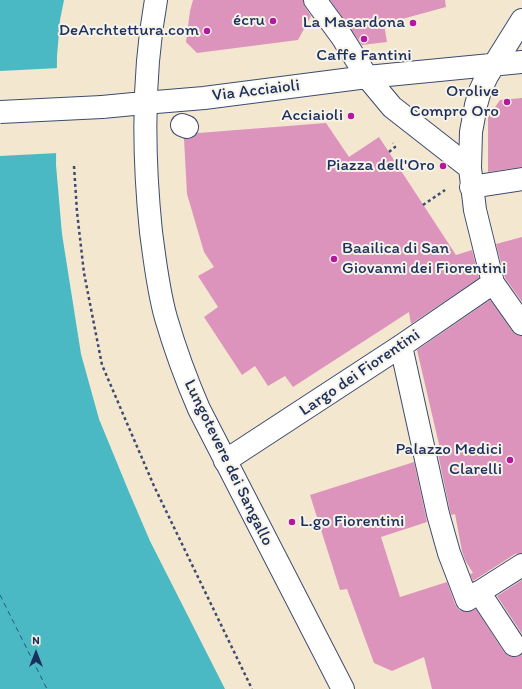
<!DOCTYPE html>
<html>
<head>
<meta charset="utf-8">
<style>
  body { margin:0 }
  #map { position:relative; width:522px; height:689px; overflow:hidden; background:#f4e7d0; font-family:Itim,sans-serif }
  canvas { display:block }
  .north { position:absolute; left:16px; top:633px; width:40px; height:40px; -webkit-text-stroke:3px #f7f3e8; paint-order:stroke; rotate:0deg; font-size:11px; font-weight:700; line-height:16px; text-align:center; color:#1b2f5e }
  .north::after { content:''; display:block; margin:auto; width:14px; height:18px; background:#1b2f5e; clip-path:polygon(50% 0,100% 100%,50% 72%,0 100%) }
</style>
</head>
<body>
<div id="map">
<canvas width="522" height="689"></canvas>
<div class="north">N</div>
</div>
<script>
const ctx = document.querySelector('canvas').getContext('2d');
ctx.lineJoin = 'round';
function fillPath(path, color) {
  ctx.fillStyle = color;
  ctx.fill(path, 'evenodd');
}
function strokePath(path, color, width, dash) {
  ctx.strokeStyle = color;
  ctx.lineWidth = width;
  ctx.lineCap = dash ? 'butt' : 'round';
  ctx.setLineDash(dash || []);
  ctx.stroke(path);
}
function label(font, color, halo, rows, align = 'center') {
  ctx.font = font + ' Itim,sans-serif';
  ctx.lineWidth = 4;
  ctx.setLineDash([]);
  ctx.textBaseline = 'middle';
  ctx.strokeStyle = halo;
  ctx.fillStyle = color;
  for (const [text, x, y, turn = 0] of rows) {
    ctx.save();
    ctx.translate(x, y);
    ctx.rotate((+turn || 0) * Math.PI / 180);
    ctx.textAlign = isNaN(turn) ? turn : align;
    if (halo) ctx.strokeText(text, 0, 0);
    ctx.fillText(text, 0, 0);
    ctx.restore();
  }
}
fillPath(new Path2D(`
  M 0,0 L 64,0 L 60,20 L 57,56 L 56,165 L 62,234 L 81,354 L 99,419 L 129,492 L 150,541 L 225,689 L 0,689 Z`), '#4bb9c3');
fillPath(new Path2D(`
  M 59,68 L 58,153 L 0,156 L 0,71 Z`), '#f4e7d0');
strokePath(new Path2D(`
  M 0,595 L 47,689`), '#29587c', 1, [5, 4]);
fillPath(new Path2D(`
  M 193,0 L 303,0 L 305,7 L 311,16 L 298,40 L 197,53 L 186,42 L 190,11 Z
  M 330,0 L 445,0 L 446,7 L 384,24 L 387,42 L 362,45 Z
  M 522,98 L 522,167 L 488,172 L 488,117 L 500,100 Z
  M 326,123 L 349,157 L 379,137 L 456,255 L 472,250 L 479,278 L 411,324 L 409,312 L 293,387 L 285,376 L 268,386 L 255,366 L 242,375 L 204,317 L 218,307 L 198,276 L 214,267 L 204,252 L 187,194 L 184,139 L 189,139 L 194,137 L 198,133 Z
  M 522,237 L 522,302 L 505,278 L 496,244 Z
  M 490,300 L 512,331 L 516,335 L 522,336 L 522,553 L 515,554 L 473,581 L 470,574 L 473,573 L 465,560 L 462,551 L 455,514 L 451,515 L 450,511 L 438,454 L 441,453 L 417,350 Z
  M 414,462 L 427,522 L 381,537 L 400,597 L 447,582 L 455,604 L 459,610 L 467,612 L 476,609 L 504,652 L 509,656 L 514,657 L 522,654 L 522,689 L 432,689 L 424,657 L 392,671 L 374,663 L 347,589 L 340,590 L 310,495 Z
  M 522,580 L 522,634 L 497,596 Z`), '#dd94bc');
const minor = new Path2D(`
  M 315,0 L 342,37 L 367,77 L 392,107 L 470,168
  M 522,20 L 487,76 L 480,91 L 476,105 L 471,132 L 470,168 L 475,210 L 493,283 L 522,324
  M 144,103 L 204,98 L 367,77 L 522,62
  M 182,125 L 187,127
  M 471,187 L 522,179
  M 401,346 L 438,514 L 449,553 L 467,600 L 522,565
  M 225,461 L 401,346 L 493,283
  M 479,592 L 514,645`);
const major = new Path2D(`
  M 156,0 C 142,77 143,154 151,232 C 155,261 158,290 166,318 C 175,349 186,379 199,409 L 343,689
  M 102,107 L 144,103`);
strokePath(minor, '#3c4b6f', 24);
strokePath(major, '#3c4b6f', 24);
strokePath(new Path2D(`
  M 389,152 L 395,147 L 393,143
  M 74,166 L 77,212 L 84,273 L 102,365 L 154,486 L 252,689
  M 423,205 L 445,190`), '#3c4b6f', 2.5, [3, 3]);
strokePath(minor, '#fff', 22);
strokePath(major, '#fff', 22);
const majorBridge = new Path2D(`
  M 0,112 L 102,107`);
strokePath(majorBridge, '#3c4b6f', 24, []);
strokePath(majorBridge, '#fff', 22);
for (const [x, y, r, color] of [
  [273,21,4,"#b5179e"],
  [413,23,4,"#b5179e"],
  [207,31,4,"#b5179e"],
  [364,39,4,"#b5179e"],
  [507,102,4,"#b5179e"],
  [351,116,4,"#b5179e"],
  [443,166,4,"#b5179e"],
  [334,259,4,"#b5179e"],
  [510,460,4,"#b5179e"],
  [292,522,4,"#b5179e"]
]) {
  const dot = new Path2D();
  dot.arc(x, y, r, 0, 2 * Math.PI);
  ctx.fillStyle = color;
  ctx.fill(dot);
  strokePath(dot, '#f7f3e8', 1.5);
}
label('17px', '#1b2f5e', '#f7f3e8', [
  ["écru",265,21],
  ["La Masardona",405,23],
  ["DeArchtettura.com",199,31],
  ["Caffe Fantini",364,56,"center"],
  ["Orolive",499,92],
  ["Compro Oro",499,112],
  ["Acciaioli",343,116],
  ["Piazza dell'Oro",435,166],
  ["Baailica di San",342,249,"left"],
  ["Giovanni dei Fiorentini",342,269,"left"],
  ["Palazzo Medici",502,450],
  ["Clarelli",502,470],
  ["L.go Fiorentini",300,522,"left"]
], 'right');
label('17px', '#1b2f5e', '#f7f3e8', [
  ["Via Acciaioli",256,91,-7],
  ["Largo dei Fiorentini",360,373,-34],
  ["Lungotevere dei Sangallo",228,463,64]
]);
</script>
</body>
</html>
